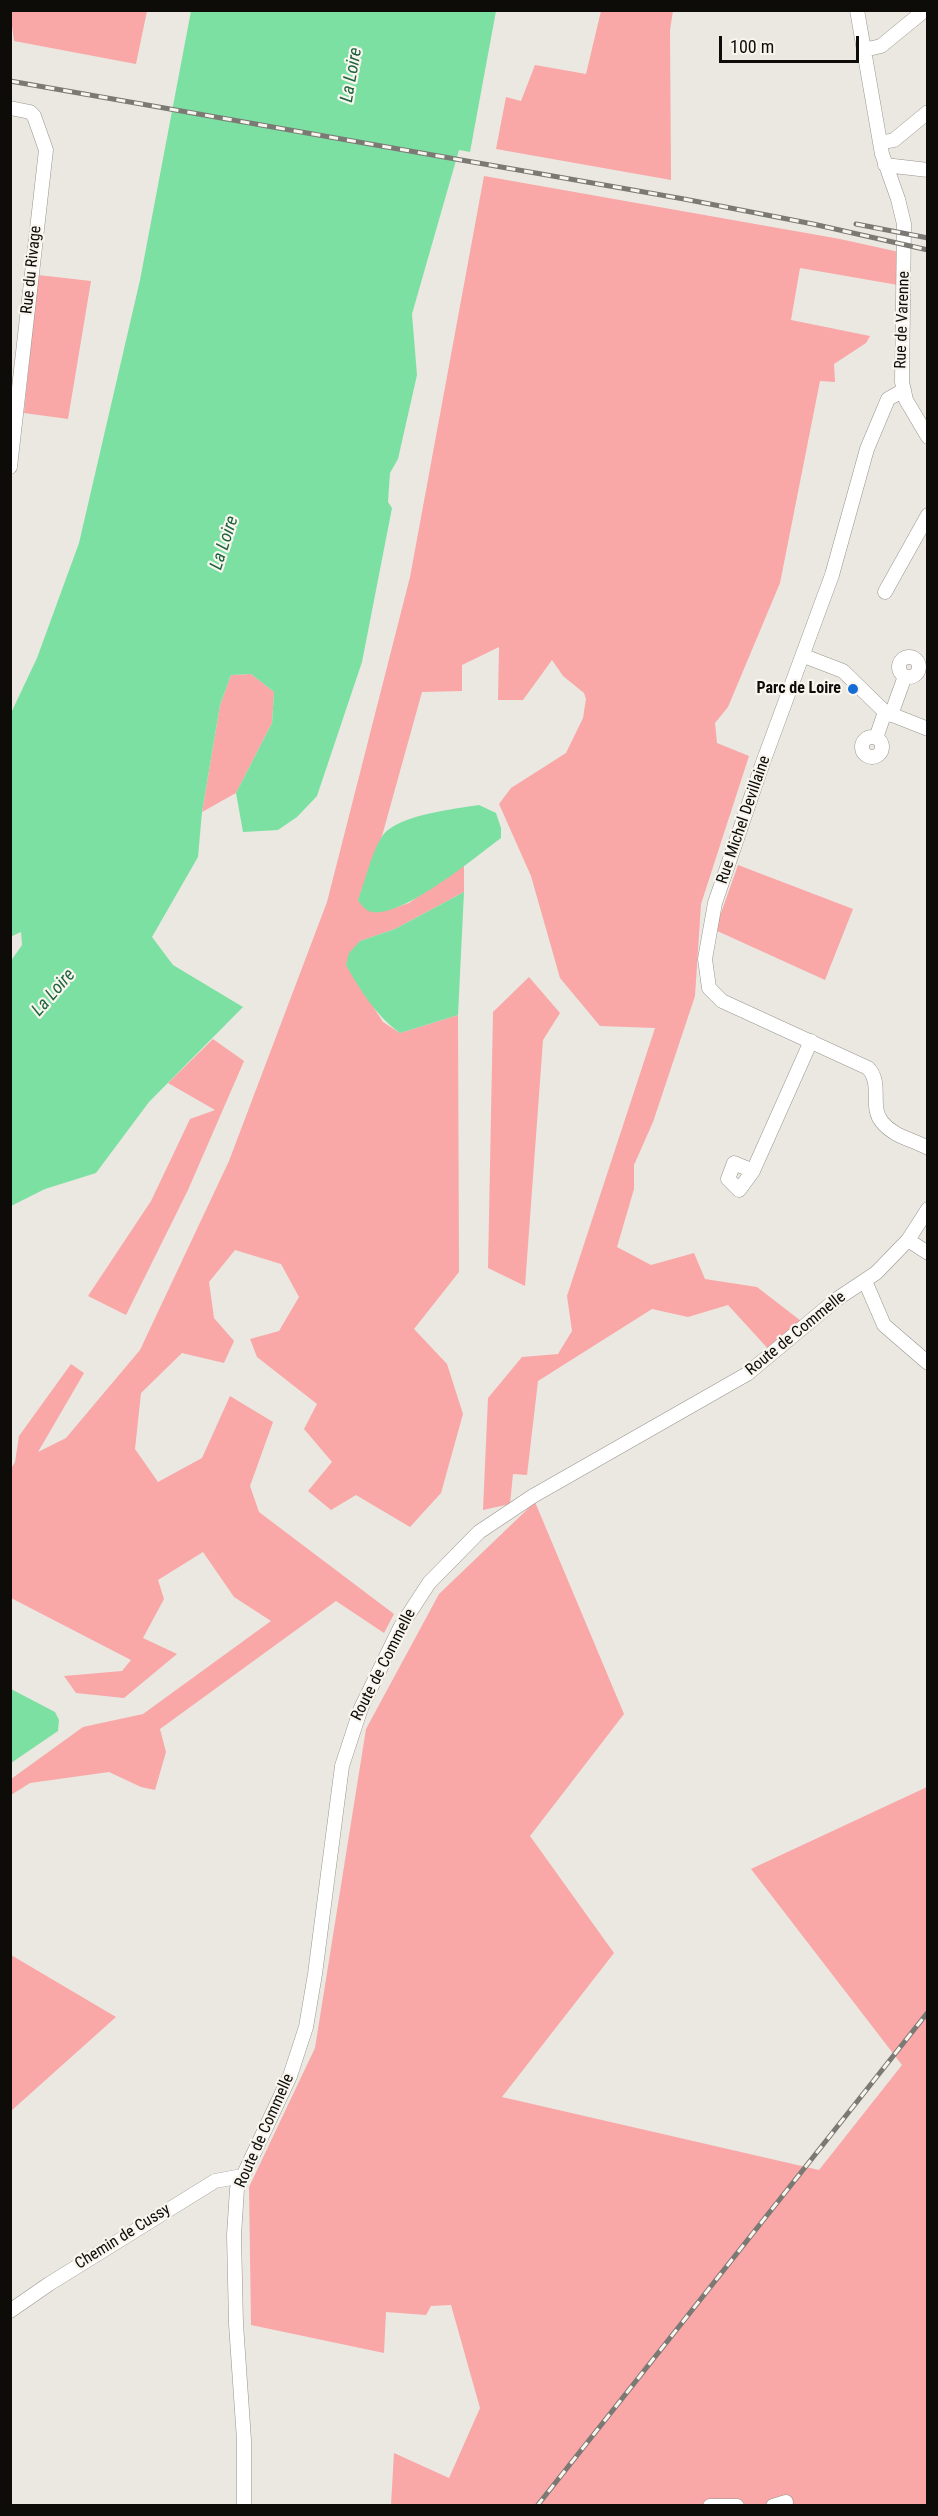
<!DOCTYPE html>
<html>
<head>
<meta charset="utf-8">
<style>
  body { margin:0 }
  #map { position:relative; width:938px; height:2516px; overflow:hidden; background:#ebe8e1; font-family:"Roboto Condensed",sans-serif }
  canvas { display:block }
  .frame { position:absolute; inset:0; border:12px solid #0d0c09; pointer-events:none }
  .scale { position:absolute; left:719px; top:36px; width:140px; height:27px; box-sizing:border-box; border:3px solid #0d0c09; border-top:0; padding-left:8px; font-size:18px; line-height:21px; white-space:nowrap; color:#0d0c09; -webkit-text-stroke:4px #f8f5ee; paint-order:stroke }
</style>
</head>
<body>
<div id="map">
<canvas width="938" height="2516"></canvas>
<div class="frame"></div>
<div class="scale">100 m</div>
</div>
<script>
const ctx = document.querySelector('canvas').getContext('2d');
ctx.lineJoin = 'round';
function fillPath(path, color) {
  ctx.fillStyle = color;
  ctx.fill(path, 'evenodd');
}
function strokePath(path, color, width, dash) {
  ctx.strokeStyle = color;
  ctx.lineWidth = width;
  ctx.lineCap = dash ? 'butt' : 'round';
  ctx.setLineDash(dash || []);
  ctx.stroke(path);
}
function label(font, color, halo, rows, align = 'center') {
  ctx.font = font + ' "Roboto Condensed",sans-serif';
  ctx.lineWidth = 4.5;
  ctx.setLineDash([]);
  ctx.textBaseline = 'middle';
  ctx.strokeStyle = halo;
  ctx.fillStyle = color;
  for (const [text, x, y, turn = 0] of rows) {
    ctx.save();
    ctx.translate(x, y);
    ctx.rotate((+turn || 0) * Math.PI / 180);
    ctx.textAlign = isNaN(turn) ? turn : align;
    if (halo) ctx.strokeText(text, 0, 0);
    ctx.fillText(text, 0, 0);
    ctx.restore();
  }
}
fillPath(new Path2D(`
  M 10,11 L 11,10 L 147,11 L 136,64 L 14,41 Z
  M 601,11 L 673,11 L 670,30 L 671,180 L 496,149 L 506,97 L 521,101 L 535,65 L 586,74 Z
  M 484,176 L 840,239 L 899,252 L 898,285 L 800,268 L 791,320 L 870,336 L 866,343 L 834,364 L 835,382 L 820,381 L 780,583 L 728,707 L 715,723 L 717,743 L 749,756 L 701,904 L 695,996 L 653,1122 L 634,1165 L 634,1189 L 617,1247 L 651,1265 L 694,1253 L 705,1279 L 757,1287 L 801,1321 L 771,1352 L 728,1305 L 688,1317 L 652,1309 L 538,1381 L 527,1475 L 513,1474 L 510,1504 L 483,1510 L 488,1398 L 522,1357 L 558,1354 L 572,1331 L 567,1296 L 655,1028 L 600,1026 L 560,978 L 531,876 L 499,804 L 511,788 L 566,753 L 583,718 L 586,699 L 584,693 L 563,676 L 552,660 L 523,700 L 498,700 L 499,647 L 462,665 L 462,691 L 422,692 L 382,836 L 358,900 L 385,911 L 409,903 L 464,864 L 464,892 L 395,929 L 360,941 L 346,965 L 383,1022 L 400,1033 L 458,1015 L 459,1272 L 414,1329 L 447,1364 L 463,1414 L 441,1493 L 410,1527 L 356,1495 L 331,1510 L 308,1491 L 332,1462 L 304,1429 L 317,1404 L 257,1357 L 250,1339 L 279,1331 L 299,1297 L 281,1264 L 235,1250 L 209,1282 L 214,1318 L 234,1341 L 224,1363 L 182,1353 L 141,1393 L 135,1449 L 158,1482 L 202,1458 L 230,1396 L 273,1422 L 250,1486 L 259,1512 L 394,1614 L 384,1633 L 336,1601 L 160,1729 L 166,1752 L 155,1790 L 141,1787 L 109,1772 L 30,1783 L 11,1795 L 11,1779 L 83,1727 L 143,1714 L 271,1621 L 234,1597 L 203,1552 L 158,1580 L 164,1599 L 143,1638 L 177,1654 L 124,1698 L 76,1693 L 64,1676 L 122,1671 L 131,1660 L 11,1598 L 11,1469 L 15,1462 L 19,1436 L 71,1364 L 84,1373 L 38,1452 L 66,1438 L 140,1350 L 229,1161 L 327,902 L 410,577 Z
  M 38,275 L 91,281 L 68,419 L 24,413 Z
  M 251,674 L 274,692 L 272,723 L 236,793 L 202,812 L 220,705 L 231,675 Z
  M 738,865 L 853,909 L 825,980 L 715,930 Z
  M 529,977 L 560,1013 L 543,1040 L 525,1286 L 488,1268 L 493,1012 Z
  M 213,1039 L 244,1061 L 188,1190 L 126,1315 L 88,1296 L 151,1201 L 190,1119 L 215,1110 L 168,1083 Z
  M 535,1502 L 624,1714 L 530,1836 L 614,1953 L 502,2097 L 819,2170 L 902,2065 L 751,1869 L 927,1787 L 927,2505 L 391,2505 L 394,2453 L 449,2478 L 480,2408 L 451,2305 L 431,2306 L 426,2315 L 386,2312 L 384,2353 L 251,2325 L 249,2187 L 315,2048 L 366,1729 L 439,1594 Z
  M 11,1955 L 116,2017 L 11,2111 Z`), '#f9a7a7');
fillPath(new Path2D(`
  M 191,11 L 496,11 L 470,152 L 459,150 L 412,314 L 417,375 L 398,459 L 390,473 L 388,502 L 392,508 L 362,662 L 317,796 L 297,817 L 278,830 L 243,832 L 236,793 L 272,723 L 274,692 L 251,674 L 231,675 L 220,705 L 202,812 L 198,857 L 152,937 L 173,965 L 243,1007 L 149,1102 L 96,1173 L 45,1189 L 11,1206 L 10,962 L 22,945 L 21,932 L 10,937 L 11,713 L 37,658 L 79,543 L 140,280 Z
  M 479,805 L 496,813 L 501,828 L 501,838 C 474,858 404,917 372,912 C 365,910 362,906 358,900 C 365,881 372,851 383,835 C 398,815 454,809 479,805 Z
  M 464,892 L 458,1015 L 400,1033 C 376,1016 360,990 346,965 L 349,953 L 360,941 L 395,929 Z
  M 11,1689 L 55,1712 L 59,1720 L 58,1731 L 11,1763 Z`), '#7de0a3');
const minor = new Path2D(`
  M 857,10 L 882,154 L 898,199 L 904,224 L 902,382 L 906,400 L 928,437
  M 864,50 L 881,46 L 925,10
  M 10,108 L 30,112 L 34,116 L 46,150 L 10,467
  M 880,143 L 894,140 L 928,112
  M 885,165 L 928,170
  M 904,390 L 888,399 L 867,449 L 832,575 L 762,765 L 715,903 L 705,959 L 709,988 L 722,1001 L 868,1068 C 883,1083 869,1107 882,1122 C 894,1137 912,1139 928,1148
  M 885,592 L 928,515
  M 804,656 L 843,671 L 885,712 L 928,729
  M899 667a10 10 0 1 1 20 0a10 10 0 1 1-20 0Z
  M 891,715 L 905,676
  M862 747a10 10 0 1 1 20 0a10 10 0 1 1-20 0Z
  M 876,738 L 885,712
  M 753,1171 L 739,1190 L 728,1179 L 734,1163 L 753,1171 L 811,1041
  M 908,1240 L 928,1253
  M 865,1281 L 884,1325 L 928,1363
  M 10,2311 L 49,2284 L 215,2181 L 242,2176
  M 244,2506 L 244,2440 L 236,2324 L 234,2235 L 237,2189 L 290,2076 L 306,2027 L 315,1974 L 342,1766 L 361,1708 L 401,1626 L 429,1583 L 479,1532 L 533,1496 L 747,1374 L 837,1299 L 876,1273 L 908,1240 L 928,1209
  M 710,2506 L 737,2506
  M 773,2506 L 786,2502`);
strokePath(minor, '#97958e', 15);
strokePath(minor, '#fff', 14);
const rail = new Path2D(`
  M 10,81 L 684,199 L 813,224 L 928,250
  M 856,224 L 928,238
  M 537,2506 L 928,2012`);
strokePath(rail, '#7b7974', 5);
strokePath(rail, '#f8f5ee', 3, [9]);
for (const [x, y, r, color] of [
  [853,689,6,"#146cd5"]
]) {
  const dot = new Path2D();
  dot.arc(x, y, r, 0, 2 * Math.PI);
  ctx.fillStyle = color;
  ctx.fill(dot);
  strokePath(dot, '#f8f5ee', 2);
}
label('16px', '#0d0c09', '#f8f5ee', [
  ["Rue du Rivage",32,270,-84],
  ["Rue de Varenne",903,320,-88],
  ["Rue Michel Devillaine",744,820,-71],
  ["Route de Commelle",796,1334,-39],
  ["Route de Commelle",384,1665,-63],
  ["Route de Commelle",265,2131,-66],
  ["Chemin de Cussy",123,2237,-32]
]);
label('bold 16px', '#0d0c09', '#f8f5ee', [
  ["Parc de Loire",841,689]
], 'right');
label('italic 18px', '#1c633c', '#f8f5ee', [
  ["La Loire",352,75,-80],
  ["La Loire",225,543,-72],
  ["La Loire",54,993,-49]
]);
</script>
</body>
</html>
